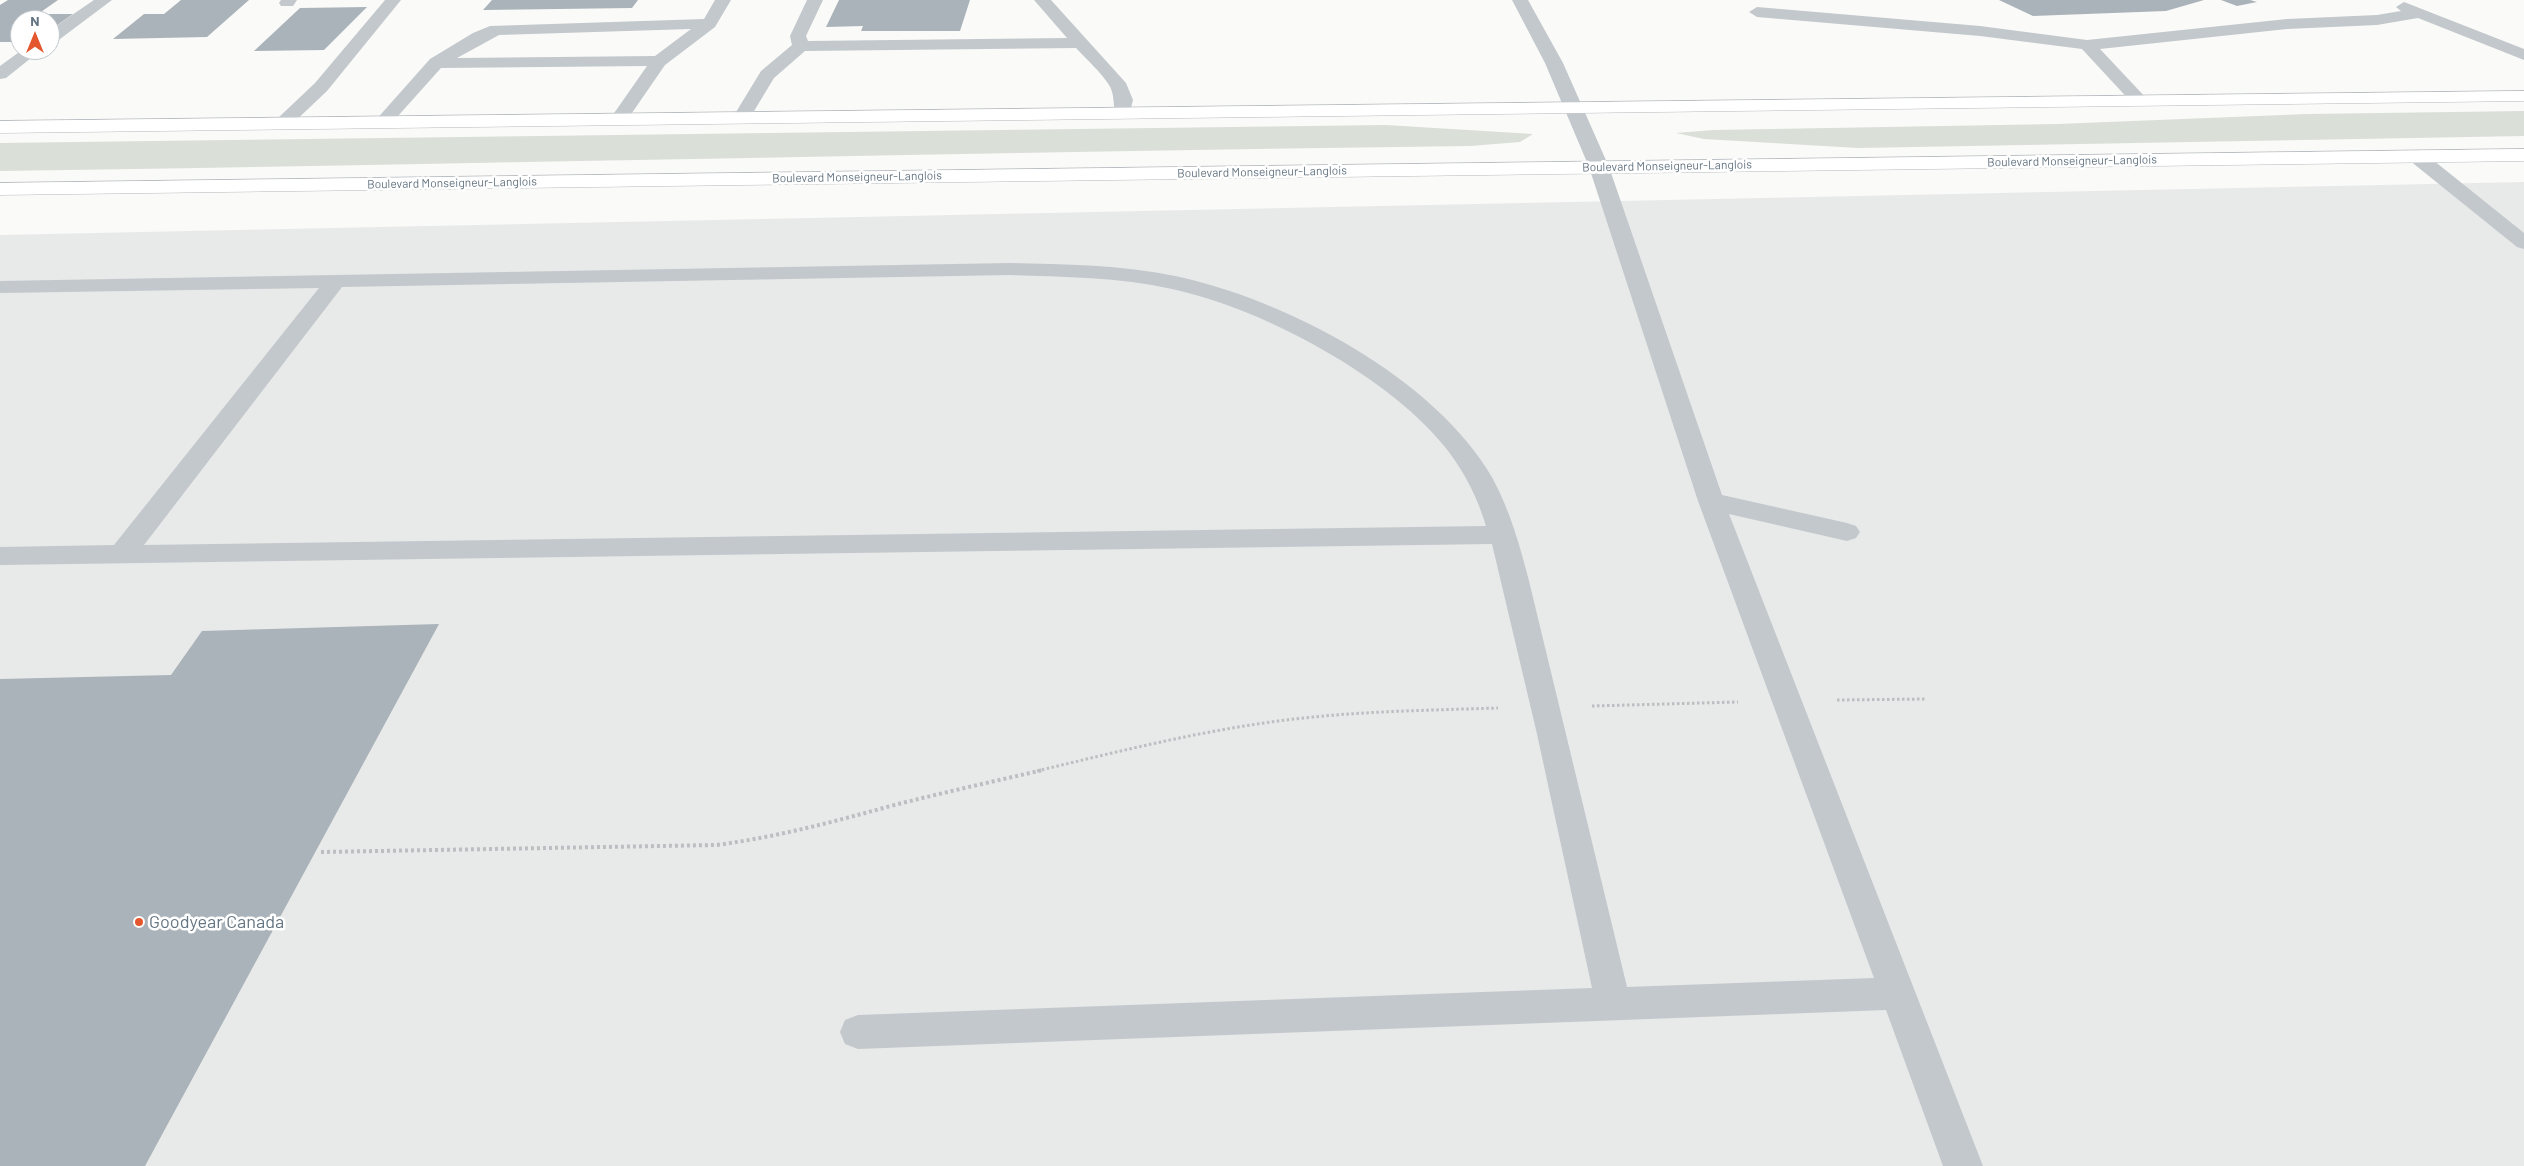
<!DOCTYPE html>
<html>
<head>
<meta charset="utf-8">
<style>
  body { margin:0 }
  #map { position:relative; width:2524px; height:1166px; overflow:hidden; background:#fafaf8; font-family:Barlow,sans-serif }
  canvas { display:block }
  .north { position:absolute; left:10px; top:10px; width:50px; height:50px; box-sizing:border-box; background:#fff; border:1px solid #c1c8cd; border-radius:50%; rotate:0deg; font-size:14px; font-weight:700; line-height:20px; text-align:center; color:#657683 }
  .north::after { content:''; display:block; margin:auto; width:18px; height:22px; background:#e4572e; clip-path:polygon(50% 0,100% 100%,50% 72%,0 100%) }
</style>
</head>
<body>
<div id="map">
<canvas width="2524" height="1166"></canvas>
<div class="north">N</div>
</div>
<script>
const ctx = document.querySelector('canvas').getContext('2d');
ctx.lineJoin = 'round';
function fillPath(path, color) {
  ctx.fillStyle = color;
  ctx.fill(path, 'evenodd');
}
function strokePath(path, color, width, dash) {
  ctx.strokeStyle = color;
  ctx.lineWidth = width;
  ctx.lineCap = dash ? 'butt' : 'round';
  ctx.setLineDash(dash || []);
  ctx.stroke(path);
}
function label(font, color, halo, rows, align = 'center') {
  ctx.font = font + ' Barlow,sans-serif';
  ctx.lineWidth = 5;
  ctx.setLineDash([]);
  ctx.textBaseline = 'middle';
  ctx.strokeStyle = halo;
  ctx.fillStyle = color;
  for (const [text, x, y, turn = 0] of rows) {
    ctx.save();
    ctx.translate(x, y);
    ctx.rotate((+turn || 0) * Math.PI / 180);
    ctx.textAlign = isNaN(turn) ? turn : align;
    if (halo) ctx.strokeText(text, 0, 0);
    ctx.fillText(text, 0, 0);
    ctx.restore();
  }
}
fillPath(new Path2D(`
  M 2524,182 L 2524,1166 L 0,1166 L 0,235 Z`), '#e8e9e9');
fillPath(new Path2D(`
  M 2524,111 L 2524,136 L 1858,148 L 1704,139 L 1676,133 L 1714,130 L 2058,124 L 2308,114 Z
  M 1386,125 L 1533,134 L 1520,142 L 1470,146 C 980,152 490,164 0,171 L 0,143 Z`), '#dadfd7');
fillPath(new Path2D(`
  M 8,0 L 58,0 L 38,14 L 73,14 L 50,30 L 50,20 L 20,20 L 20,42 L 0,42 L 0,5 Z
  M 181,0 L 249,0 L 207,37 L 113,39 L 144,14 L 164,14 Z
  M 492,0 L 638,0 L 632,8 L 483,10 Z
  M 839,0 L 970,0 L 960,31 L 861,31 L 863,26 L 826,27 Z
  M 1999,0 L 2204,0 L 2166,11 L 2033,16 Z
  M 2221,0 L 2250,0 L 2257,2 L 2237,6 Z
  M 367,7 L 324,50 L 254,51 L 300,8 Z
  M 439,624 L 145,1166 L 0,1166 L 0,679 L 171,675 L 202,631 Z`), '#aab3b9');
const highway = new Path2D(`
  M 2524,91 L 2524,101 L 0,133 L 0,121 Z
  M 2524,149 L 2524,161 L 0,195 L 0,183 Z`);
strokePath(highway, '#b4b9bd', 1);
strokePath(new Path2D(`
  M 1837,700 L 1927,699
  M 1592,706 L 1738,702
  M 1037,771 C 1128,749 1220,726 1313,717 C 1374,711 1436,710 1498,708`), '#bbbfc2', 3, [2.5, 2.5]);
strokePath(new Path2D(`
  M 321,852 L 717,845 C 782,836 836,821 898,804 C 946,792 995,781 1043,770`), '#bbbfc2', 4, [3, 3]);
fillPath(new Path2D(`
  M 94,0 L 112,0 L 56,42 L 50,43 L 50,30 Z
  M 281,0 L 297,0 L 293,6 L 281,6 L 279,3 Z
  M 385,0 L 401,0 L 327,91 L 289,127 L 277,127 L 274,123 L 277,119 L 315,83 Z
  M 715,0 L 731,0 L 715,27 L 665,65 L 625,123 L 613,123 L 610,119 L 647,66 L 441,68 L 389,126 L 377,126 L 374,122 L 430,59 L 473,33 L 490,26 L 704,19 ZM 691,29 L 655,56 L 457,58 L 499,35 Z
  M 807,0 L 823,0 L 806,36 L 808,41 L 1067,38 L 1034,0 L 1051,0 L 1126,83 L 1133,100 L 1129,116 L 1117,116 C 1112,110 1116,96 1109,85 C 1101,72 1087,60 1076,48 L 805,51 L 774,78 L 748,121 L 736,121 L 733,117 L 761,71 L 792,45 L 790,36 Z
  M 1512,0 L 1528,0 L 1563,63 L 1609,167 L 1722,495 L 1847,523 L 1856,526 L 1860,532 L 1856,538 L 1847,541 L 1729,514 L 1983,1166 L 1943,1166 L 1886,1010 L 858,1049 L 845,1044 L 840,1032 L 845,1020 L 858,1015 L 1592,988 L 1537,734 L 1492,544 L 0,565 L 0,547 L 114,545 L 319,288 L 0,293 L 0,281 L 1010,263 C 1065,264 1121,265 1175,276 C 1285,299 1436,378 1493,479 C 1510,511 1520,546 1529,581 L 1627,987 L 1874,978 L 1698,501 L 1589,167 L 1545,63 ZM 1010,275 C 1064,277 1119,277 1172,289 C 1262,308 1393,378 1449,452 C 1466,475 1478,499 1486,526 L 144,545 L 342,287 Z
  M 2404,2 L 2524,49 L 2524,60 L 2418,18 L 2377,25 L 2287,29 L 2100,49 L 2148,100 L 2145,104 L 2133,104 L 2082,49 L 1980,36 L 1757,17 L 1749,12 L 1757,7 L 1980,26 L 2087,40 L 2287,19 L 2377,15 L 2401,11 L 2396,7 Z
  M 22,50 L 41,50 L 6,78 L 0,79 L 0,66 Z
  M 2416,150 L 2423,152 L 2524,233 L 2524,249 L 2517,247 L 2409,160 L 2406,156 L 2409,152 Z`), '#c3c8cc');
fillPath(highway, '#fff');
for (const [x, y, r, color] of [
  [139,922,5,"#e4572e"]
]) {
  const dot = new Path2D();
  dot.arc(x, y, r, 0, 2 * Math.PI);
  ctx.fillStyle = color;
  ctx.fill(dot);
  strokePath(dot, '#fff', 2);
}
label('12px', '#657683', '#fff', [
  ["Boulevard Monseigneur-Langlois",2072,161,-1],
  ["Boulevard Monseigneur-Langlois",1667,166,-1],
  ["Boulevard Monseigneur-Langlois",1262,172,-1],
  ["Boulevard Monseigneur-Langlois",857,177,-1],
  ["Boulevard Monseigneur-Langlois",452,183,-1]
]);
label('18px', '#657683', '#fff', [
  ["Goodyear Canada",149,922]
], 'left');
</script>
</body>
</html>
